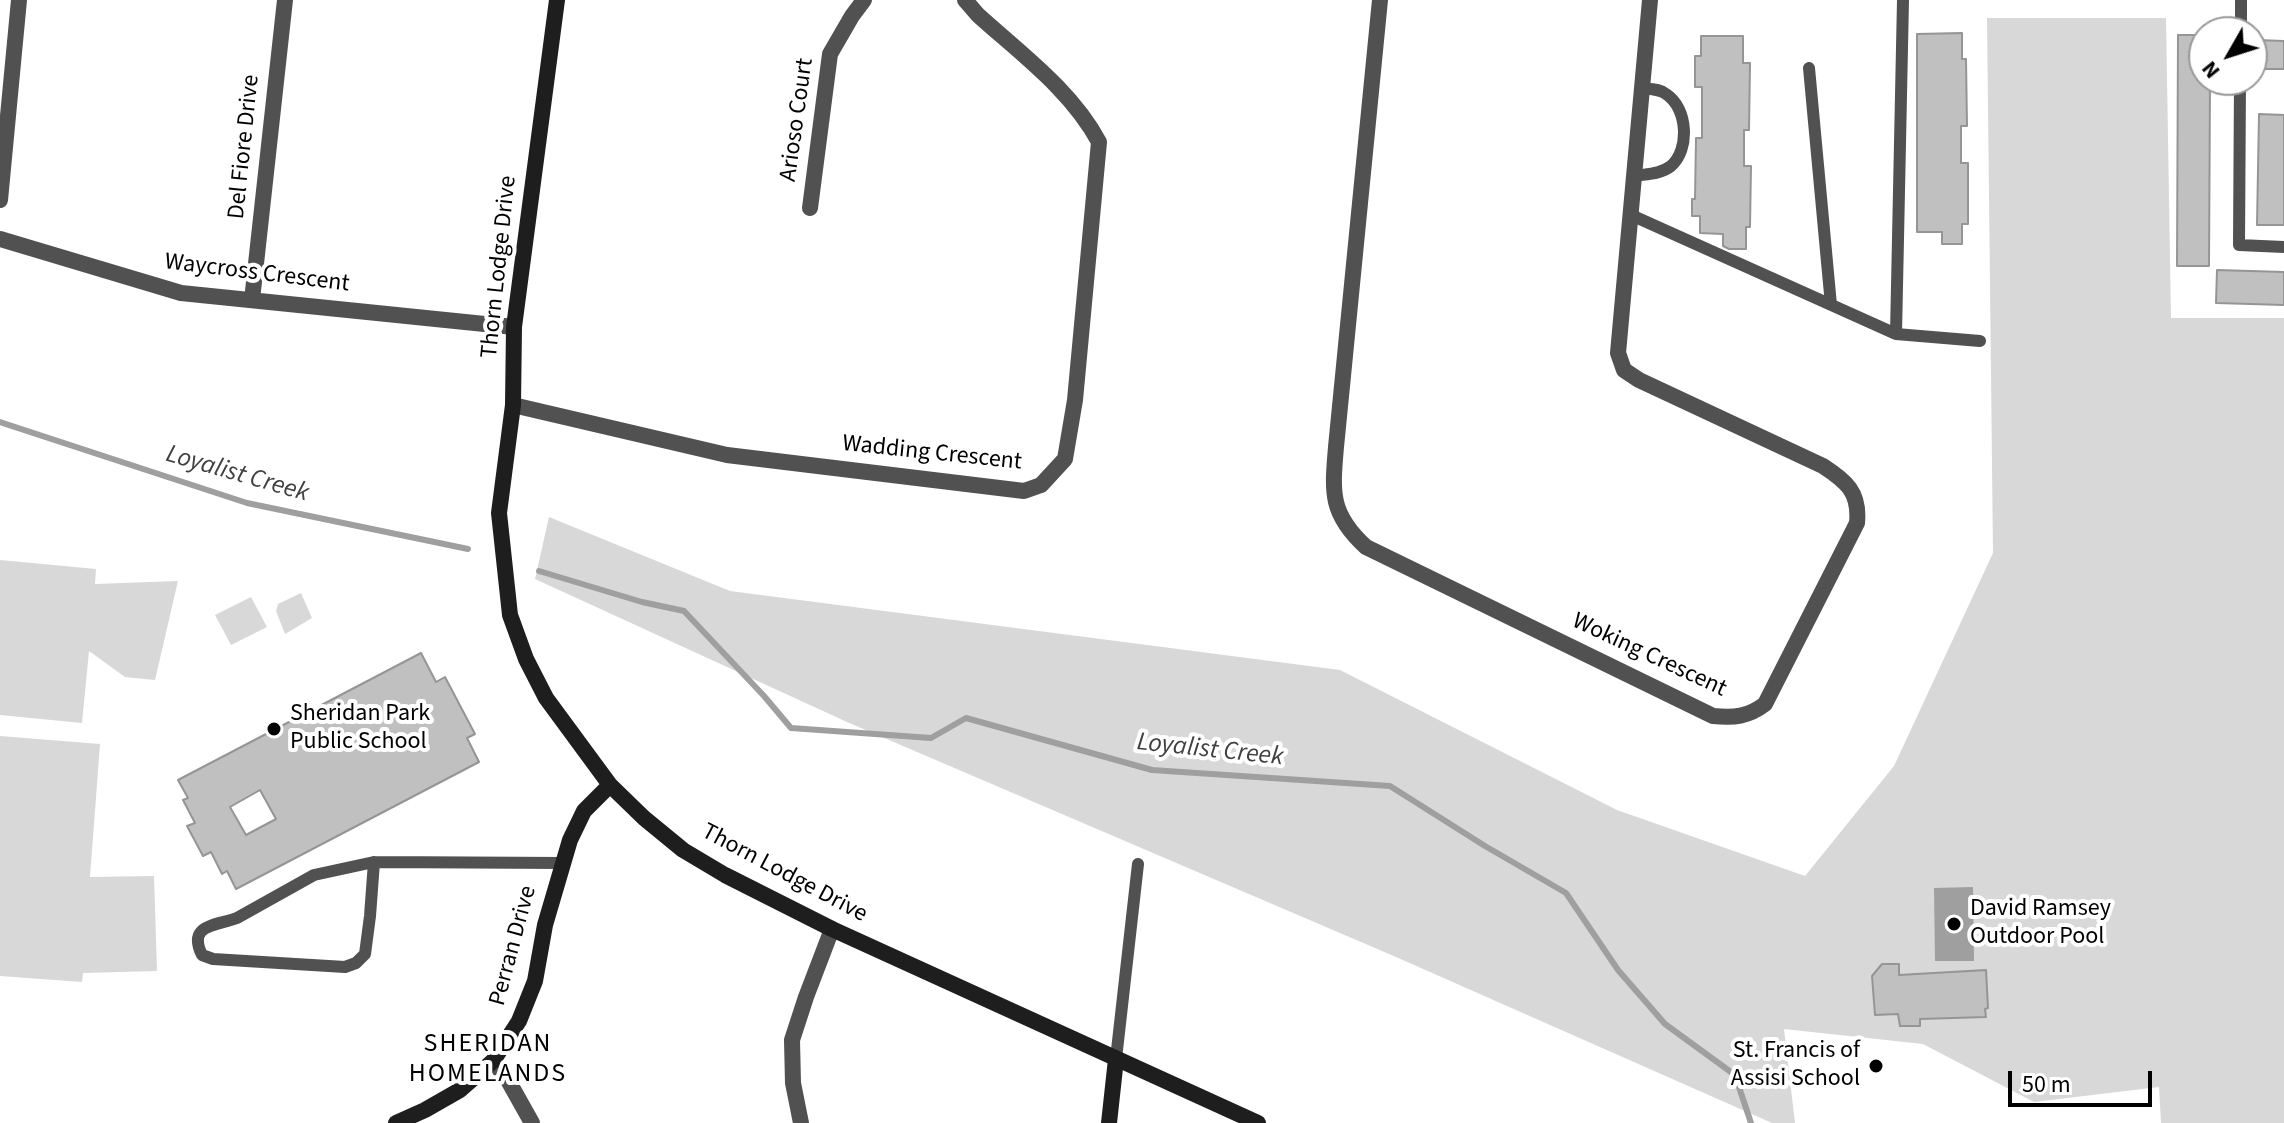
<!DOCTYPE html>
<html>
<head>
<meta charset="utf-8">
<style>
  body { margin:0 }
  #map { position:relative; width:2284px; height:1123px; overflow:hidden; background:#fff; font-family:"Source Sans 3",sans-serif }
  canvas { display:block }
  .north { position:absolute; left:2188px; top:16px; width:80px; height:80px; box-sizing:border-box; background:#fff; border:2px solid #999; border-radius:50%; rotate:231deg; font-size:22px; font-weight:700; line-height:32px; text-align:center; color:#000 }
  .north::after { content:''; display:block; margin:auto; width:28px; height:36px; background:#000; clip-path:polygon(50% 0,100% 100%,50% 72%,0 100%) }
  .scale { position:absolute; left:2008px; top:1071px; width:144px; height:36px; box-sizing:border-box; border:4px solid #000; border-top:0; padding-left:10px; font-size:24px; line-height:28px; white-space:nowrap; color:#000; -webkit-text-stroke:6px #fff; paint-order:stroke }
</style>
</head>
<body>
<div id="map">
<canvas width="2284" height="1123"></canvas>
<div class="north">N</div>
<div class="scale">50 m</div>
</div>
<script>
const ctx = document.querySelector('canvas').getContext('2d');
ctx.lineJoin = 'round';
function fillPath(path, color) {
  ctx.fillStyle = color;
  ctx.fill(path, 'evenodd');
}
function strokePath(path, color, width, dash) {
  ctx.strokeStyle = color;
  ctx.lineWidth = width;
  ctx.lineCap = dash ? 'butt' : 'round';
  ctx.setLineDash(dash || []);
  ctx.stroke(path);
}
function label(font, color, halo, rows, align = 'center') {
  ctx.font = font + ' "Source Sans 3",sans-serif';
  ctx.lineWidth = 8;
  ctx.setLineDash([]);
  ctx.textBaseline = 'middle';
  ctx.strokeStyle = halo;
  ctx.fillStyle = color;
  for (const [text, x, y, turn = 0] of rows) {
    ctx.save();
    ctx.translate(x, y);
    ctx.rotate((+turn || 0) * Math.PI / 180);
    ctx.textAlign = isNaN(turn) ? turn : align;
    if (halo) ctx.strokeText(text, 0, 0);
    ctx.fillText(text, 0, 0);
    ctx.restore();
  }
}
fillPath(new Path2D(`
  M 1987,18 L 2166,18 L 2171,318 L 2284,318 L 2284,1123 L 2161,1123 L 2159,1087 L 2034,1102 L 1923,1044 L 1784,1029 L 1795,1123 L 1772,1123 L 1396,957 L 847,722 L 535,579 L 549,517 L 730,591 L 1340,670 L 1617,810 L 1805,876 L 1894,766 L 1993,553 Z
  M 0,560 L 96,569 L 95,584 L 178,581 L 155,680 L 125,677 L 89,651 L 82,723 L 0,715 Z
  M 301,593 L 312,618 L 285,634 L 276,611 L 278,604 Z
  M 251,597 L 267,627 L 231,645 L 215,615 Z
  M 0,736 L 100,744 L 90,877 L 154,876 L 157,971 L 83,973 L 82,982 L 0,976 Z`), '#d8d8d8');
fillPath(new Path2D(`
  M 1973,887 L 1974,961 L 1935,961 L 1934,888 Z`), '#9f9f9f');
strokePath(new Path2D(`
  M 0,422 L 247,503 L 468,549
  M 539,571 L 642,602 L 684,611 L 764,696 L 791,728 L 931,738 L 966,718 L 1152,770 L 1390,786 L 1485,846 L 1566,893 L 1618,970 L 1665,1024 L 1735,1075 L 1751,1123`), '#9f9f9f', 6);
const building = new Path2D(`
  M 1962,33 L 1962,59 L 1966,59 L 1967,126 L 1961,126 L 1961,163 L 1968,163 L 1968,224 L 1962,224 L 1962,244 L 1942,244 L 1942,232 L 1917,232 L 1917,34 Z
  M 2178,35 L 2204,35 L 2204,80 L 2210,80 L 2209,266 L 2177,266 Z
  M 1701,36 L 1743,36 L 1743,63 L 1750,63 L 1749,130 L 1744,130 L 1744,166 L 1751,166 L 1750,227 L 1746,227 L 1746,249 L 1729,249 L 1723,246 L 1723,234 L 1700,233 L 1700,216 L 1692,216 L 1692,199 L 1695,199 L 1696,138 L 1702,138 L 1702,87 L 1695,87 L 1695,56 L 1701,56 Z
  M 2257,40 L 2284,41 L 2284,69 L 2256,69 Z
  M 2259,114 L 2284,115 L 2284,225 L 2257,225 Z
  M 2217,270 L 2284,272 L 2284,305 L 2216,303 Z
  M 421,653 L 436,682 L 445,677 L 475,734 L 467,738 L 479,762 L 236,889 L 227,871 L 222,874 L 211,852 L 203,856 L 187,826 L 195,823 L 183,800 L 188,798 L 178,780 ZM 260,790 L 276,819 L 246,835 L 230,807 Z
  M 1882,964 L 1899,964 L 1899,975 L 1986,970 L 1988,1008 L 1985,1009 L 1986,1017 L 1920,1019 L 1920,1026 L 1900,1026 L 1898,1014 L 1875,1015 L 1872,976 Z`);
fillPath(building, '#c0c0c0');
strokePath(building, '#959595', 2);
strokePath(new Path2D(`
  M 2241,32 L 2241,0
  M 1809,68 L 1831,305
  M 2240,80 L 2239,245 L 2284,247
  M 1635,176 C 1647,174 1661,174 1671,166 C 1690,150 1688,108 1666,94 C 1660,89 1650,89 1642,88
  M 1631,215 L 1896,334 L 1980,341
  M 1896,334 L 1903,0
  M 374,862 L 370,916 L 365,954 L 356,963 L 345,967 L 213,959 L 202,955 C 187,924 216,926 237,918 L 314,875 L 374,862 L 563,863
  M 1116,1059 L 1138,864`), '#515151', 12);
strokePath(new Path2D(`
  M 1380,0 L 1336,447 C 1332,493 1330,514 1366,547 L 1713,716 C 1734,718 1748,717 1765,704 L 1857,523 C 1860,492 1846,481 1823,466 L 1639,380 L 1624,370 L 1618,353 L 1650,0
  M 0,200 L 19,0
  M 810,208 L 830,54 L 852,16 L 864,0
  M 0,239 L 181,293 L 514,327
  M 252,300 L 285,0
  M 513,405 L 727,455 L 1024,491 L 1041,485 L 1065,459 L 1075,400 L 1099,142 C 1071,90 1021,54 978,15 L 965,0
  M 493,1061 L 509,1082 L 532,1123
  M 801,1123 L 793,1083 L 792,1040 L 806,997 L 832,929`), '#515151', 16);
strokePath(new Path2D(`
  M 557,0 L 514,327 L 513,405 L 499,513 L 510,615 L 526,659 L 546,698 L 610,785 L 644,818 L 683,850 L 725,875 L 832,929 L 1258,1123
  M 396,1123 L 425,1110 L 460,1090 L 493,1061 L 519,1021 L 535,981 L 545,925 L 570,840 L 584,811 L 610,785
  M 1109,1123 L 1116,1059`), '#1e1e1e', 16);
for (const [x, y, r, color] of [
  [274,729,8,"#000"],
  [1954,924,8,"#000"],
  [1876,1066,8,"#000"]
]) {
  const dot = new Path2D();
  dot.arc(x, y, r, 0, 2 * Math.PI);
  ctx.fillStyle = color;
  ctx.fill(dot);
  strokePath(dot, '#fff', 3);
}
label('24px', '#000', '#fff', [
  ["Arioso Court",798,120,-82],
  ["Del Fiore Drive",245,147,-84],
  ["Thorn Lodge Drive",500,267,-84],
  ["Waycross Crescent",257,274,7],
  ["Wadding Crescent",932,454,6],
  ["Woking Crescent",1649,656,25],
  ["Thorn Lodge Drive",784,874,28],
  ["Perran Drive",514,946,-75]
]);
label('24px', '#000', '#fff', [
  ["Sheridan Park",290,715],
  ["Public School",290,743],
  ["David Ramsey",1970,910],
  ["Outdoor Pool",1970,938],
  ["St. Francis of",1860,1052,"right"],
  ["Assisi School",1860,1080,"right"]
], 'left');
label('italic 26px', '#404040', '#fff', [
  ["Loyalist Creek",237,475,16],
  ["Loyalist Creek",1210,751,6]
]);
ctx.letterSpacing = '2px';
label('26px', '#000', '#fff', [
  ["SHERIDAN",488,1045],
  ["HOMELANDS",488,1075]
]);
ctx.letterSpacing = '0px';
</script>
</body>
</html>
